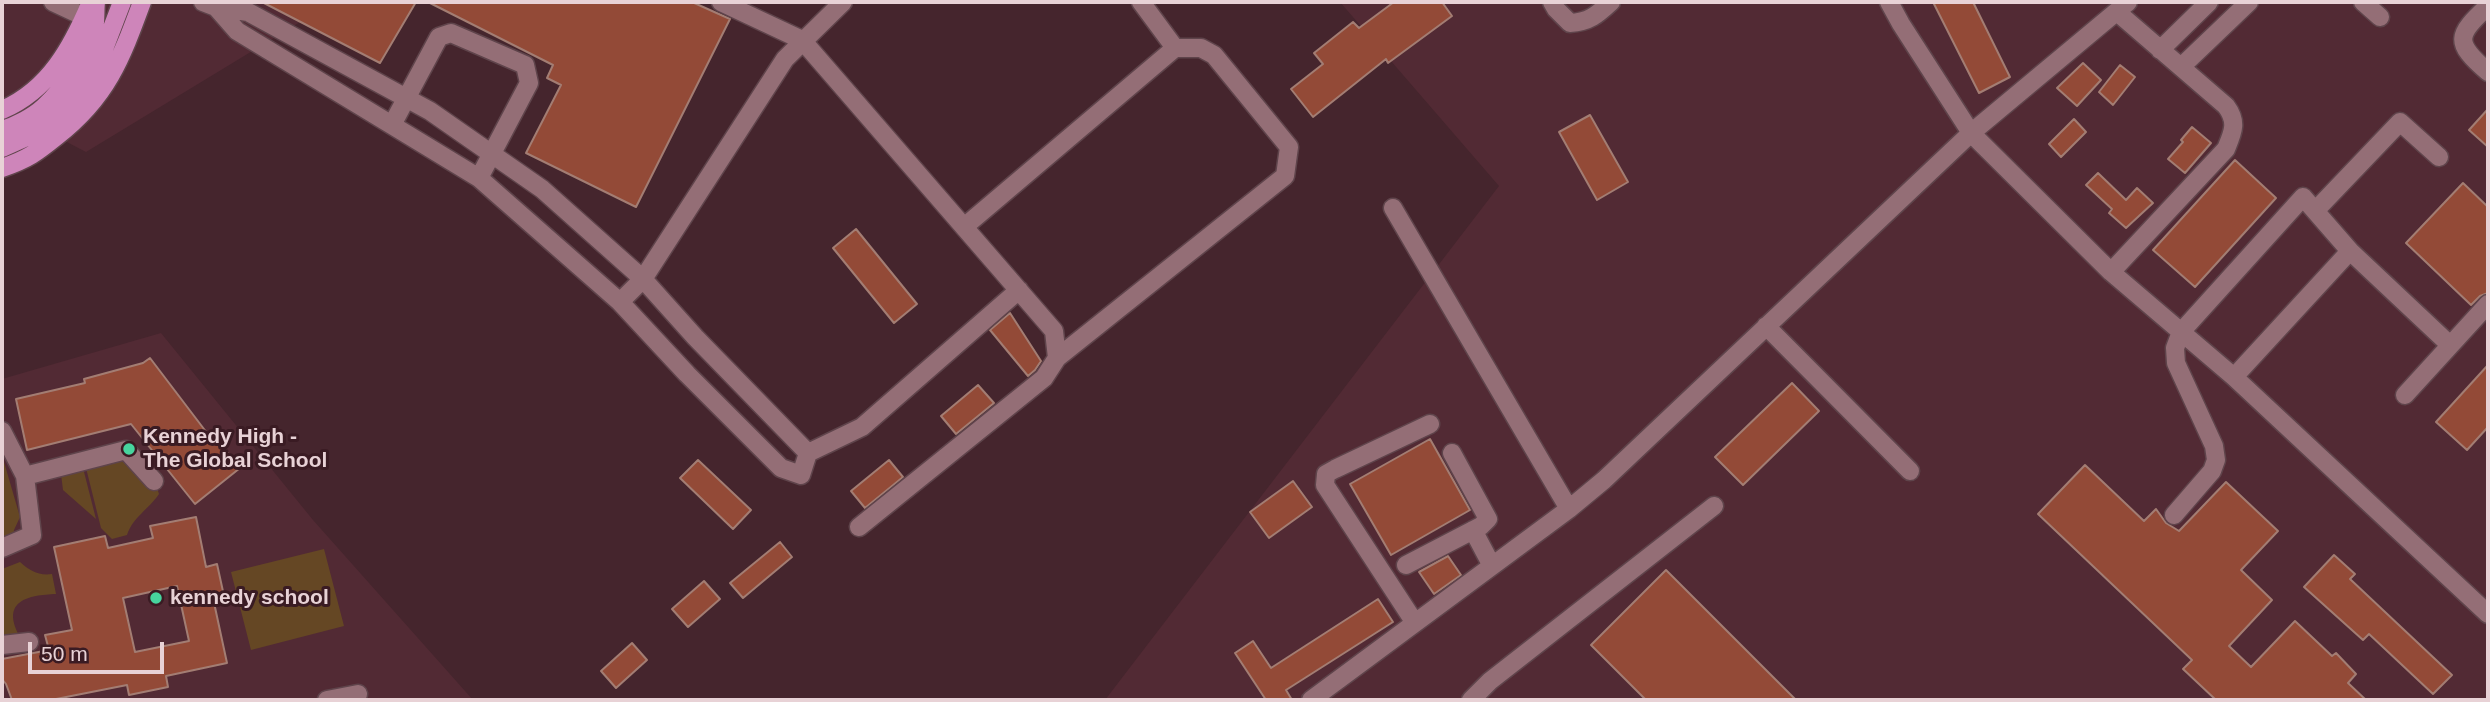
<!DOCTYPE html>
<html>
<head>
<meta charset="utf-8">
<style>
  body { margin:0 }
  #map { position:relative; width:2490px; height:702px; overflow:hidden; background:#45252d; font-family:Arial,sans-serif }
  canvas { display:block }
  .frame { position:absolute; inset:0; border:4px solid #e8d2d6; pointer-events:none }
  .scale { position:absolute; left:28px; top:642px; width:136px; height:32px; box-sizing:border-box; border:4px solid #e8d2d6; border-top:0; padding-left:9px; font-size:21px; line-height:24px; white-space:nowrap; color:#e8d2d6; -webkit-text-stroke:5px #3a1b23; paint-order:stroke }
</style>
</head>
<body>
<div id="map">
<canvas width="2490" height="702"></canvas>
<div class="frame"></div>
<div class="scale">50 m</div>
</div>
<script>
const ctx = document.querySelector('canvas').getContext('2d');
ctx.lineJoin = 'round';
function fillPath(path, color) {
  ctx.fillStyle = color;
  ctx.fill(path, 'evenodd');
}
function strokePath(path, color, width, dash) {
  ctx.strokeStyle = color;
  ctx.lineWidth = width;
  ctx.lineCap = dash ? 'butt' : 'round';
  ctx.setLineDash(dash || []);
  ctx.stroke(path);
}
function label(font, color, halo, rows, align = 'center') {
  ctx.font = font + ' Arial,sans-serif';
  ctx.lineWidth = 6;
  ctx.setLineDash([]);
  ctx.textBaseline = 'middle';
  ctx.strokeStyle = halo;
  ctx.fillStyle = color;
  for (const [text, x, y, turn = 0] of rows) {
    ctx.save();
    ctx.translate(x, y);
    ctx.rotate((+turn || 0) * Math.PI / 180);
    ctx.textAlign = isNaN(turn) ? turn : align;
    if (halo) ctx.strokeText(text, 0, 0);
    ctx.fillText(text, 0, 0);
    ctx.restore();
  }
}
fillPath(new Path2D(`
  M 2,2 L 333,2 L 86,152 L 2,108 Z
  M 1340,2 L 2488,2 L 2488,700 L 1105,700 L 1499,186 Z
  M 161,333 L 313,520 L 473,700 L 2,700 L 2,379 Z`), '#522a34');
fillPath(new Path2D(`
  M 2,455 L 20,517 L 14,530 L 12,542 L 2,545 Z
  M 122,455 L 157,488 L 159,494 C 149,509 133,517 127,535 L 112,539 L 101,528 L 85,464 Z
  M 82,464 L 96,519 L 63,490 L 61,474 Z
  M 324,549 L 344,626 L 251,650 L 231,572 Z
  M 20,562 C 30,571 39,576 52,574 L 56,594 C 28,595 1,601 19,635 L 2,637 L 2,569 Z`), '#654724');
const building = new Path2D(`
  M 262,2 L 416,2 L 380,63 Z
  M 428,2 L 692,2 L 730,19 L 636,207 L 526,153 L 561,85 L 547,78 L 553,65 Z
  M 1394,2 L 1442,2 L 1452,16 L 1388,63 L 1386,59 L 1313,117 L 1291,89 L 1323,64 L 1314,53 L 1353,22 L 1359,28 Z
  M 1933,2 L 1973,2 L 2010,77 L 1979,93 Z
  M 2083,63 L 2101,80 L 2077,106 L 2057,88 Z
  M 2120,65 L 2135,77 L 2113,105 L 2099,92 Z
  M 2488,109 L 2488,147 L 2469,130 Z
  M 1590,115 L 1628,182 L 1597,200 L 1559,132 Z
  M 2074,119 L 2086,132 L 2061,157 L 2049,144 Z
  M 2192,127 L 2211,143 L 2185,173 L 2168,159 L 2183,142 L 2181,140 Z
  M 2235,160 L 2276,198 L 2195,287 L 2153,250 Z
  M 2098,173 L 2126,200 L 2137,188 L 2153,203 L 2126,228 L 2109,213 L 2112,209 L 2086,185 Z
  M 2463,183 L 2488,207 L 2488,293 L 2480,296 L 2471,305 L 2406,243 Z
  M 856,229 L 917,304 L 894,323 L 833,248 Z
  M 1010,313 L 1041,361 L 1035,370 L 1028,376 L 990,330 Z
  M 150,358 L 207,433 L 210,431 L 240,468 L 195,504 L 131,424 L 27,450 L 16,399 L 85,383 L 84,379 L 143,363 Z
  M 2488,365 L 2488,427 L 2467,450 L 2436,422 Z
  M 1792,383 L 1819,411 L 1743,485 L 1715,457 Z
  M 978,385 L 994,403 L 956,434 L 941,416 Z
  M 1430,439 L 1470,510 L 1391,555 L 1350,484 Z
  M 698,460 L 751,510 L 733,529 L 680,478 Z
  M 889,460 L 903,477 L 865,508 L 851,491 Z
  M 2085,465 L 2144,521 L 2156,509 L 2166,523 L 2179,531 L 2226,482 L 2278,531 L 2241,570 L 2272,600 L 2229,646 L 2251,667 L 2295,621 L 2332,656 L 2336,653 L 2356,674 L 2348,683 L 2366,700 L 2216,700 L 2183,669 L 2192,660 L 2038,514 Z
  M 1293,481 L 1312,507 L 1269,538 L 1250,512 Z
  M 196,517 L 206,567 L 217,564 L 224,596 L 213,598 L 227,663 L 166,676 L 168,687 L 129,695 L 127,685 L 51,700 L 12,700 L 6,684 L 2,679 L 2,659 L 49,650 L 45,635 L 72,630 L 54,547 L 105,536 L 108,548 L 153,538 L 150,526 ZM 177,586 L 189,641 L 135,652 L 123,598 Z
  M 780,542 L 792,557 L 743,598 L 730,583 Z
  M 2334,555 L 2355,574 L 2350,579 L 2452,675 L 2433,694 L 2369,634 L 2363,640 L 2304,587 Z
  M 1448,556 L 1461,575 L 1434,594 L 1419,572 Z
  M 1666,570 L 1796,700 L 1646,700 L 1591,645 Z
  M 704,581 L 720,599 L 688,627 L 672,609 Z
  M 1378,599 L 1393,622 L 1286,690 L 1292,700 L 1266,700 L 1235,653 L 1253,641 L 1271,668 Z
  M 632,643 L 647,660 L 616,688 L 601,671 Z`);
fillPath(building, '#934a37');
strokePath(building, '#a37d73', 2);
const minor = new Path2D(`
  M 53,2 L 85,17
  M 203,2 L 216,7 L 248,12 L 430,111 L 542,189 L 643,279 L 695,337 L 808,453
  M 721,2 L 802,40 L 1054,331 L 1057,358 L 1044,378 L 859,527
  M 1552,2 L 1556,9 L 1570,23 C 1589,22 1597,15 1611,2
  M 1889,2 L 1901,24 L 1971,133 L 2111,272 L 2234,377 L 2488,614
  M 2363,2 L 2380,17
  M 2488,6 C 2457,35 2453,42 2488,72
  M 216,7 L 237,31 L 479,178 L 620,302 L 687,374 L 781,468 L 801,475 L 808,453 L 862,427 L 1019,290
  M 2160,50 L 2209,2
  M 2181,67 L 2249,2
  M 392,125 L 439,37 L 451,33 L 525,65 L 529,83 L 479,178
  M 1393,208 L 1569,509
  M 2315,211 L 2400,122 L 2439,157
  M 964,227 L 1175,48 L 1141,2
  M 2111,272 L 2226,149 C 2233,132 2238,122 2226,106 L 2117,12
  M 620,302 L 643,279 L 785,59 L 843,2
  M 1766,326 L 1910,471
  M 1057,358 L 1285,176 L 1289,147 L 1214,55 L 1201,48 L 1175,48
  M 2234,377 L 2350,251 L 2450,345
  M 2405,395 L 2488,304
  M 2,431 L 25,476 L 32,535 L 2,548
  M 25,476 L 126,450 L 154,481
  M 2174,515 L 2212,471 L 2216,460 L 2214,446 L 2176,363 L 2175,348 L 2181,332 L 2303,197 L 2350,251
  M 1473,530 L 1492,566
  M 1406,565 L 1481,526 L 1488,519 L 1452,453
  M 1415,623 L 1325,485 L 1326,474 L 1335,469 L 1430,424
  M 2,645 L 29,642
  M 327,700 L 358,694
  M 1311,700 L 1569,509 L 1604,480 L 1971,133 L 2128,2
  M 1471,700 L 1490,681 L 1714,506`);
const major = new Path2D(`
  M 2,110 C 49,90 72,47 91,2
  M 2,130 C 16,126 33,117 44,107 C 63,89 88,54 94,29 C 96,21 95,10 96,2
  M 2,148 L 31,135 L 73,100 L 99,62 L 122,2
  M 2,168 C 28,159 36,153 57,136 C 107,97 121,59 142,2`);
strokePath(minor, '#5f444b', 21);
strokePath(major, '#5f444b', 21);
strokePath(minor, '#946e76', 18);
strokePath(major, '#ce85ba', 18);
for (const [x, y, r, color] of [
  [129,449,7,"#47d49e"],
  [156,598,7,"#47d49e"]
]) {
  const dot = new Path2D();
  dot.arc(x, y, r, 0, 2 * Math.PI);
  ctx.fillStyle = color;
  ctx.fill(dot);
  strokePath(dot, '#3a1b23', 2.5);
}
label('bold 21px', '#e8d2d6', '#3a1b23', [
  ["Kennedy High -",143,437],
  ["The Global School",143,461],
  ["kennedy school",170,598]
], 'left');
</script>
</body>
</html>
